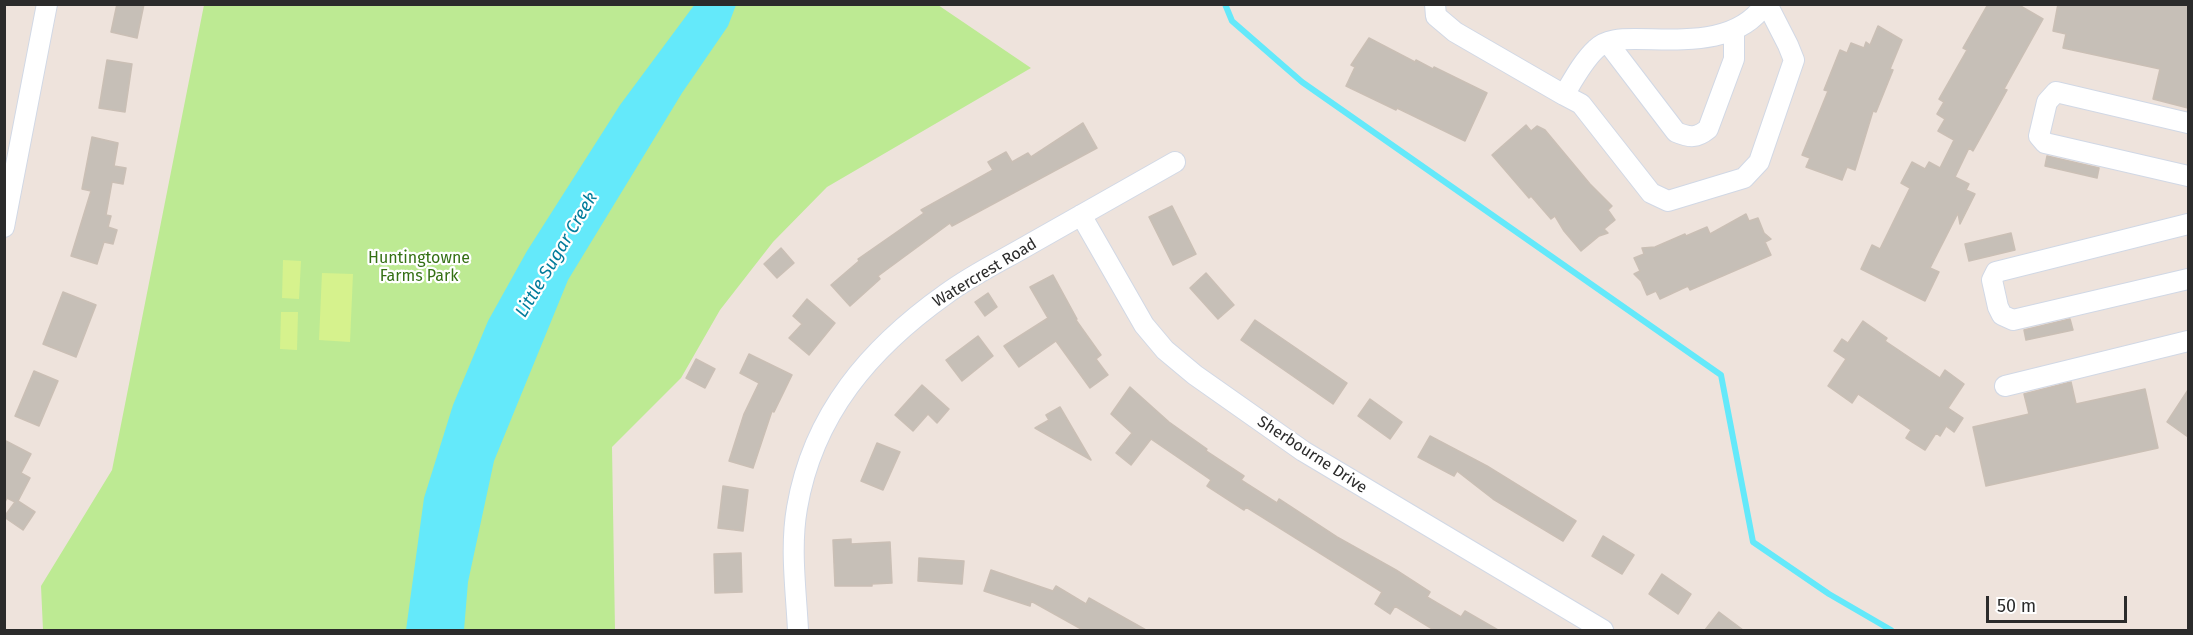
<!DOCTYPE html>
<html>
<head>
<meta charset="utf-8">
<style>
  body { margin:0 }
  #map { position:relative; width:2193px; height:635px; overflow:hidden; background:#eee3dc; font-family:"Fira Sans",sans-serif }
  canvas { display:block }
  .frame { position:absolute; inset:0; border:6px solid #2b2b2b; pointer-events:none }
  .scale { position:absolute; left:1986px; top:596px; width:141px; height:27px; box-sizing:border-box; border:3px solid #2b2b2b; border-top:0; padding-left:8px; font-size:18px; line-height:21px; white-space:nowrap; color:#2b2b2b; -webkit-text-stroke:4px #fff; paint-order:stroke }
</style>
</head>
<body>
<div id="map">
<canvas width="2193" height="635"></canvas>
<div class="frame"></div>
<div class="scale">50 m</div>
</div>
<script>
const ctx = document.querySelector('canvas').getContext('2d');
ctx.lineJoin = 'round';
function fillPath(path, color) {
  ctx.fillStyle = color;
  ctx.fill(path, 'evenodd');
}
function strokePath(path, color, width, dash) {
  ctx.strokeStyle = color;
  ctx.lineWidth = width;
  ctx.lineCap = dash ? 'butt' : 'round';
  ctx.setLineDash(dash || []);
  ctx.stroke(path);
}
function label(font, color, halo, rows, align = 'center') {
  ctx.font = font + ' "Fira Sans",sans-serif';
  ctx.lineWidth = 4.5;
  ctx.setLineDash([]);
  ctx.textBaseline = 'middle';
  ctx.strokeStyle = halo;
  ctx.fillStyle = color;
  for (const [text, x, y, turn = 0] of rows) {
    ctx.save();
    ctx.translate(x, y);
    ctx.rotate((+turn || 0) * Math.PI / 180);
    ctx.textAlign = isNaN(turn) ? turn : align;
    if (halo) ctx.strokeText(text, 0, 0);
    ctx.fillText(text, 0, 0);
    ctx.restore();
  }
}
fillPath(new Path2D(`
  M 204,5 L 938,5 L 1031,68 L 827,187 L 773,242 L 720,310 L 681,378 L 612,447 L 615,630 L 43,630 L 41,586 L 112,470 Z`), '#bdea93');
fillPath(new Path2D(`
  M 283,260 L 301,261 L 299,299 L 282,298 Z
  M 322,273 L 353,274 L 350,342 L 319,340 Z
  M 281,312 L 298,312 L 297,350 L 280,349 Z`), '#d6f28d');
fillPath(new Path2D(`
  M 695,4 L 736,5 L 728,26 L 682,93 L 568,280 L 494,461 L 468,582 L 464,630 L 406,630 L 424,498 L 453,405 L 488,321 L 527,251 L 620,105 Z`), '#64e9fa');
strokePath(new Path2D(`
  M 1225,4 L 1232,21 L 1302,82 L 1721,375 L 1753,542 L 1829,594 L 1891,630`), '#64e9fa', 6);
const building = new Path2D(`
  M 117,4 L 144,4 L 137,38 L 111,32 Z
  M 1988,4 L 2017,4 L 2043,19 L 2004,89 L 2007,90 L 1973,151 L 1969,148 L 1955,177 L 1969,184 L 1966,190 L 1975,194 L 1960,224 L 1958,213 L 1930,268 L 1939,272 L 1925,301 L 1861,269 L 1872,245 L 1880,249 L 1910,188 L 1901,183 L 1912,162 L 1925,169 L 1929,162 L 1940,168 L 1954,140 L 1938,131 L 1945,119 L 1937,114 L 1944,102 L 1939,99 L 1967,50 L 1963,48 Z
  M 2058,4 L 2177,4 L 2188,7 L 2188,108 L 2153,99 L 2160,69 L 2063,48 L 2066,34 L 2053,31 Z
  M 1878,26 L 1902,40 L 1890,69 L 1893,70 L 1876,112 L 1873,111 L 1855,170 L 1847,167 L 1842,180 L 1806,167 L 1810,158 L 1802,155 L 1828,91 L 1824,90 L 1840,50 L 1847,53 L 1851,43 L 1864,48 L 1866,42 L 1870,45 Z
  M 1369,38 L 1415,62 L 1416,60 L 1433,69 L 1434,67 L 1487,93 L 1465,141 L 1397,108 L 1396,110 L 1346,86 L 1355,67 L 1351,65 Z
  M 107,60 L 132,64 L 125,112 L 99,108 Z
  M 1083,123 L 1097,148 L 952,226 L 950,223 L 878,276 L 880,279 L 850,306 L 831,285 L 859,261 L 858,259 L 924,213 L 921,210 L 993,170 L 988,162 L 1006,152 L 1012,162 L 1028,153 L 1031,157 Z
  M 1526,125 L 1531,131 L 1537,126 L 1545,130 L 1590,184 L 1612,206 L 1608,210 L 1615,220 L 1604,229 L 1608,233 L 1599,236 L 1581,251 L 1564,231 L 1555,216 L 1551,219 L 1531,196 L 1529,198 L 1492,155 Z
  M 92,137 L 118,143 L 114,166 L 126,168 L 123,184 L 112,182 L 106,215 L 111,216 L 108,227 L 117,230 L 113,244 L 104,242 L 97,264 L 71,256 L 91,191 L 82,189 Z
  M 2047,156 L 2099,168 L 2097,178 L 2045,166 Z
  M 1172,206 L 1196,254 L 1173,265 L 1149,217 Z
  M 1746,214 L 1749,221 L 1758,218 L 1764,233 L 1771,239 L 1765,242 L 1771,255 L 1690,290 L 1688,286 L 1660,299 L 1656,291 L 1647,295 L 1641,281 L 1634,274 L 1640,271 L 1634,258 L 1644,254 L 1642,248 L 1655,247 L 1685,234 L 1686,236 L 1707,227 L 1710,234 Z
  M 2011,233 L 2015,250 L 1969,261 L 1965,244 Z
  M 781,248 L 794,263 L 777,278 L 764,264 Z
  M 1206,273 L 1234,305 L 1218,319 L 1190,288 Z
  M 1053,275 L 1077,319 L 1076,320 L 1101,355 L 1096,359 L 1108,375 L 1090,388 L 1056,341 L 1019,367 L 1004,346 L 1048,318 L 1030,287 Z
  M 63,292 L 96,305 L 76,357 L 43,344 Z
  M 988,293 L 997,307 L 985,316 L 975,302 Z
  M 807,299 L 835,323 L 809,355 L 789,338 L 802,324 L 793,316 Z
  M 2070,319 L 2073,330 L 2026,340 L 2024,330 Z
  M 1255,320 L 1347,383 L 1333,404 L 1241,340 Z
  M 1863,321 L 1887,338 L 1885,341 L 1940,378 L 1945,370 L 1964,384 L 1948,408 L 1963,418 L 1954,432 L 1946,426 L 1940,436 L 1936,433 L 1925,450 L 1906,438 L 1911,430 L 1858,394 L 1852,403 L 1828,386 L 1846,359 L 1834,351 L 1842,339 L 1848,343 Z
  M 978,336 L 993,356 L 962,381 L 946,360 Z
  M 749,354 L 792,375 L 774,412 L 772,411 L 753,468 L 729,461 L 744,414 L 759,383 L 740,373 Z
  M 696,359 L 715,369 L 705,388 L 686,378 Z
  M 34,371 L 58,381 L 39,426 L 15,416 Z
  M 2071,382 L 2076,404 L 2145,389 L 2158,448 L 1986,486 L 1973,427 L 2029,414 L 2024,394 Z
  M 922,385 L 949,409 L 937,423 L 928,414 L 913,431 L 895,415 Z
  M 1130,387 L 1169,422 L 1207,449 L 1206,451 L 1244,476 L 1241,480 L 1277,503 L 1279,499 L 1337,537 L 1396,570 L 1430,592 L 1427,597 L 1461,617 L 1465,611 L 1498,630 L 1434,630 L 1395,606 L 1390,614 L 1375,604 L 1382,592 L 1246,507 L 1244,510 L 1207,486 L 1211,480 L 1151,439 L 1131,465 L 1116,453 L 1132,433 L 1111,414 Z
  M 2188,390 L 2188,437 L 2167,422 Z
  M 1370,399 L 1402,422 L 1390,439 L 1358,416 Z
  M 1060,407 L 1091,460 L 1035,428 L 1049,420 L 1046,415 Z
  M 1430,436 L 1487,466 L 1576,521 L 1563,541 L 1493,499 L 1457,471 L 1454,476 L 1418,457 Z
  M 4,440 L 31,454 L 21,473 L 30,478 L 18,501 L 35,512 L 23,530 L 4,517 L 15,502 L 7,498 L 4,504 Z
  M 877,443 L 900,452 L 883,490 L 861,481 Z
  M 723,486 L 748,490 L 743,531 L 718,528 Z
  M 1603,536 L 1634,555 L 1622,574 L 1592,556 Z
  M 851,539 L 851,544 L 890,542 L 892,583 L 872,584 L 872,586 L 835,586 L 833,540 Z
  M 741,553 L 742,592 L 715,593 L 714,554 Z
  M 919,558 L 964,561 L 962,584 L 918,581 Z
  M 991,570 L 1053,591 L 1056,586 L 1086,604 L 1089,598 L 1146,630 L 1083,630 L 1031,601 L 1030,606 L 984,591 Z
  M 1662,574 L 1691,594 L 1678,614 L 1649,594 Z
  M 1719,612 L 1743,630 L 1705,630 Z`);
fillPath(building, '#c6bfb7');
strokePath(building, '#cabfb5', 1.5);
const minor = new Path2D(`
  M 1435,4 L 1436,16 L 1455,32 L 1564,95 C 1573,80 1583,61 1596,49 C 1606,39 1622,39 1635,39 C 1679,39 1737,46 1765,4
  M 1608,43 L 1676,132 C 1690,138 1697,138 1708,129 L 1734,59 L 1734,31
  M 1564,95 L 1581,104 L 1651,193 L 1668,201 L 1744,178 L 1759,162 L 1794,60 L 1788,45 L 1767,4
  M 2188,123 L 2056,92 L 2047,102 L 2039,136 L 2045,143 L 2188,176
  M 1081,215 L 1144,325 L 1165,350 L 1195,375 L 1303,451 L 1603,630
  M 2188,224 L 1996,272 L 1992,280 L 1998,307 L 2002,315 L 2013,320 L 2188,279
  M 4,227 L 47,4
  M 2005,386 L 2188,341
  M 798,630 C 796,590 790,548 797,508 C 813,414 870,348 946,294 C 973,274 1003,260 1032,243 C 1080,216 1127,189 1175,162`);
strokePath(minor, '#d1d8e5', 22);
strokePath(minor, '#fff', 20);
label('16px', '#347013', '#fff', [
  ["Huntingtowne",419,259],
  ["Farms Park",419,277]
]);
label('16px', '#2b2b2b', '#fff', [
  ["Watercrest Road",985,273,-31],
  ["Sherbourne Drive",1312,455,33]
]);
label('italic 18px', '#027c9b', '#fff', [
  ["Little Sugar Creek",557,255,-59]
]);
</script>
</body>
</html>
